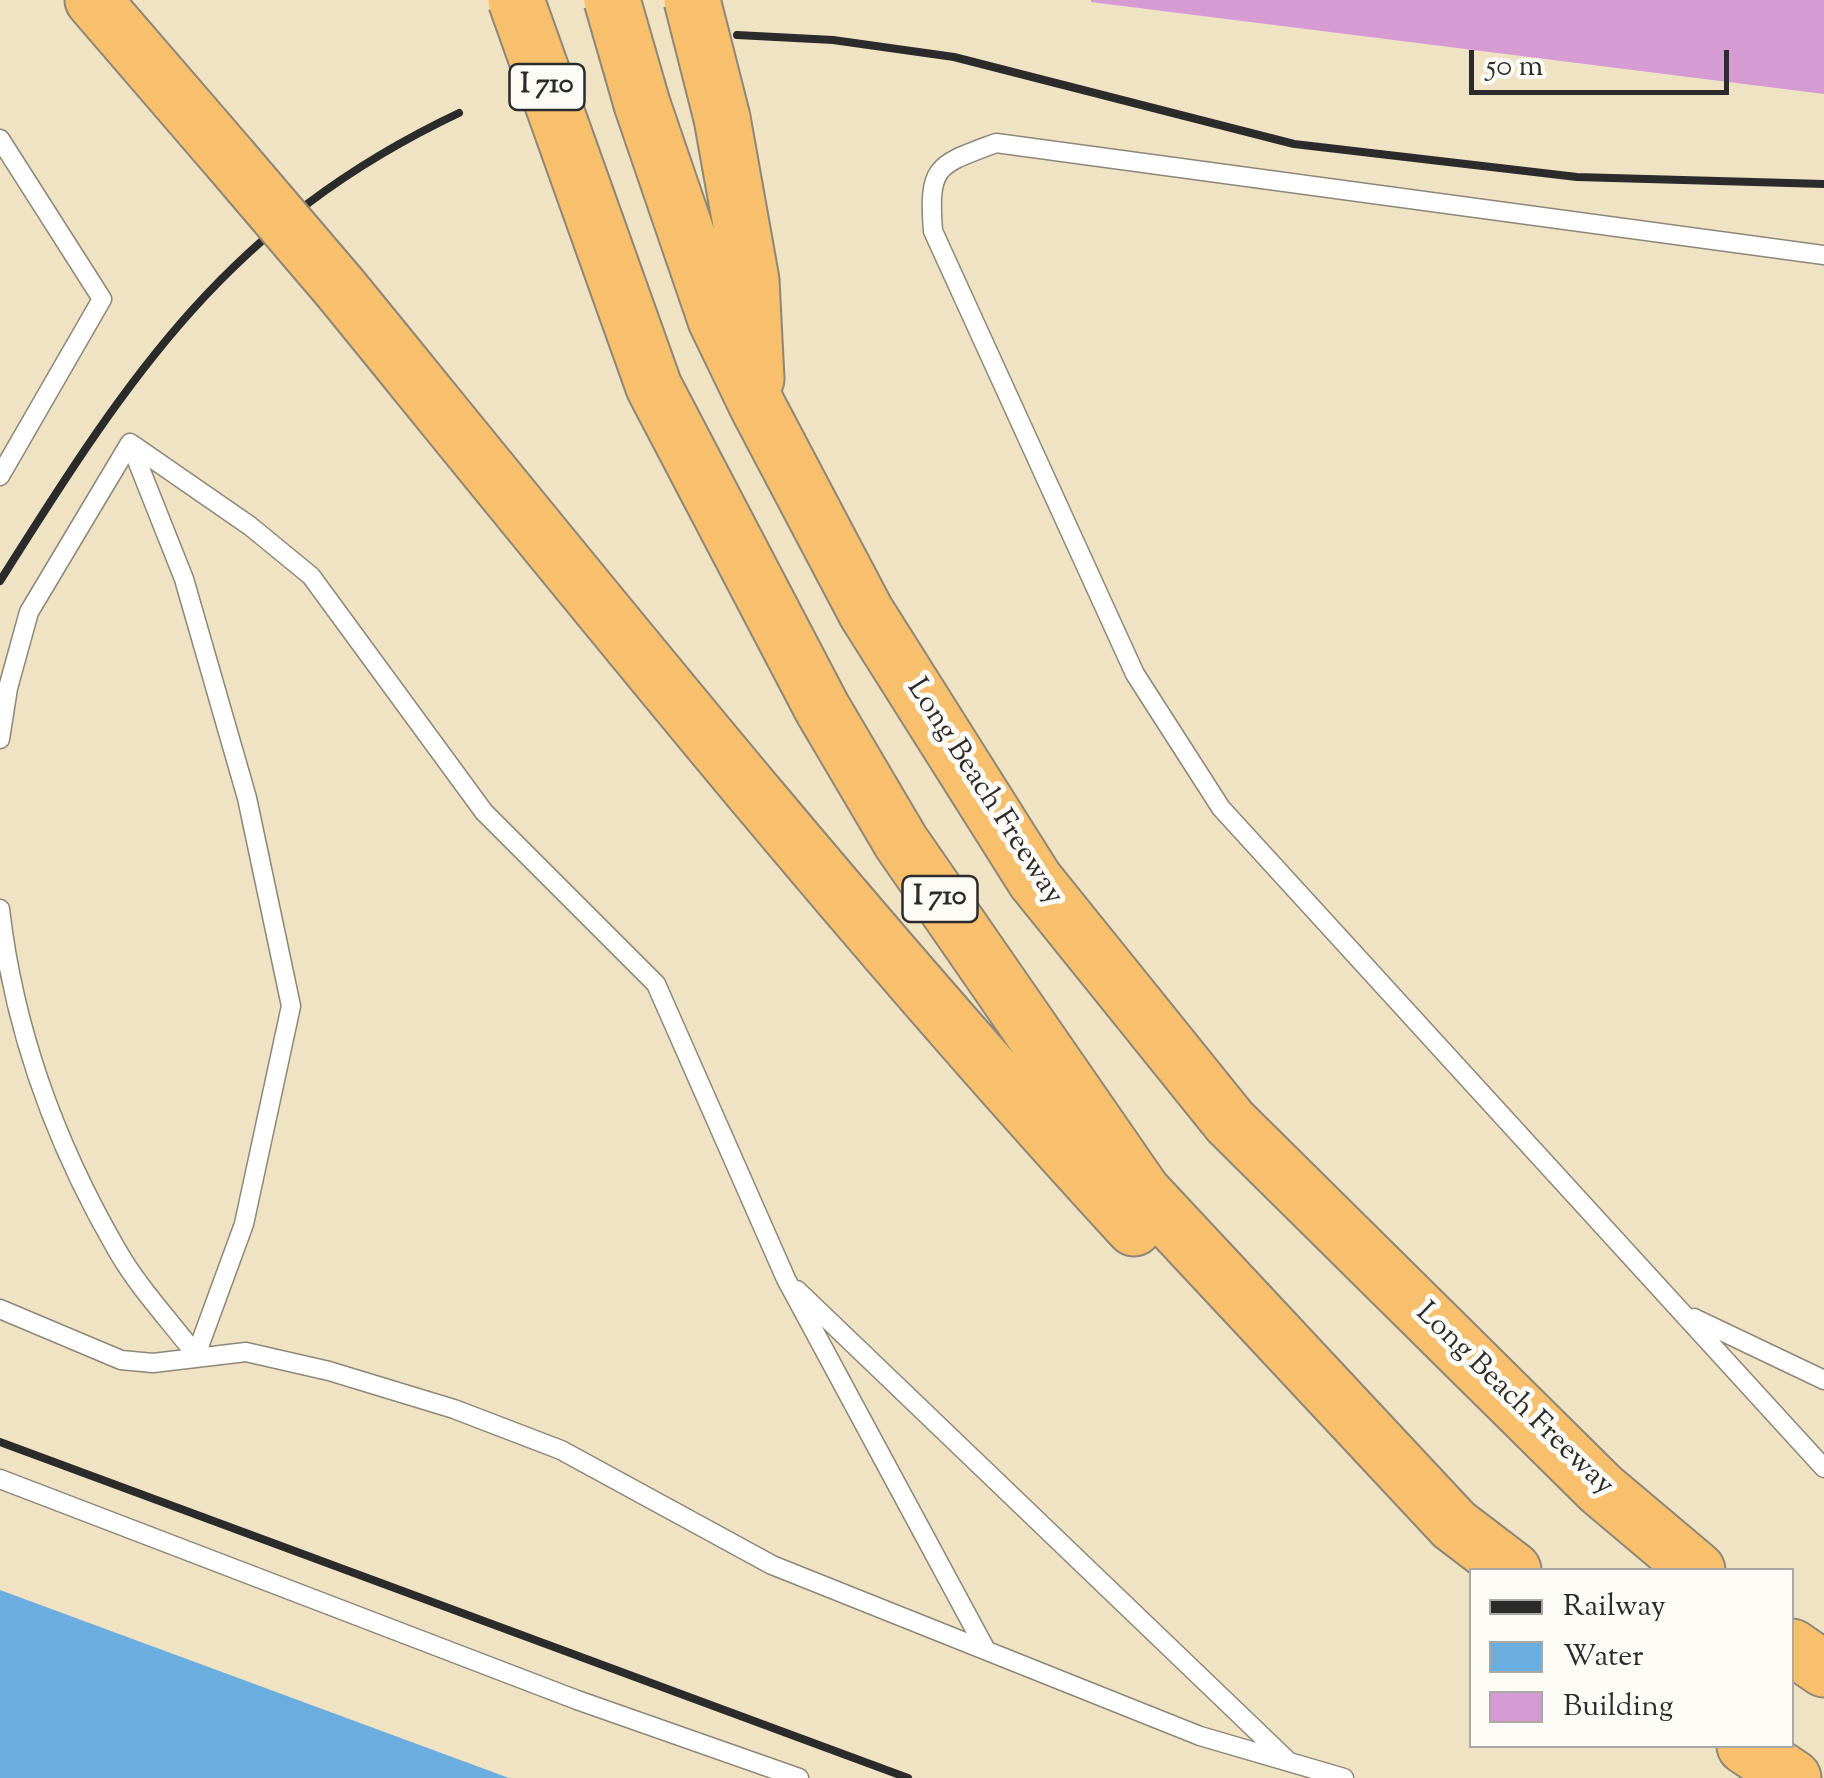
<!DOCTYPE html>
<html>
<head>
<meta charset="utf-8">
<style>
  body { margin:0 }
  #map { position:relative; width:1824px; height:1778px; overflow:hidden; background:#efe3c4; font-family:"Sorts Mill Goudy",serif }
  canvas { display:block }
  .legend { position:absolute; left:1469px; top:1568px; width:325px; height:180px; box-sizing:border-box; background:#fdfcf7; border:2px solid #a9a8a5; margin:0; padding:12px 18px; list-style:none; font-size:30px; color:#2b2b2b }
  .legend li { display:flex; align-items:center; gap:20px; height:50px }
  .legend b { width:50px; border:2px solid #a9a8a5 }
  .scale { position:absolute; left:1469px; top:50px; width:260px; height:45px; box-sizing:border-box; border:5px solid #2b2b2b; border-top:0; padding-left:12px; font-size:30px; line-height:35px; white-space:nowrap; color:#2b2b2b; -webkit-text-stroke:8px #fdfcf7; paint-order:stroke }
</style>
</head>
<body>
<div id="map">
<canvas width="1824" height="1778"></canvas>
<ul class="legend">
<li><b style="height:12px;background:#2b2b2b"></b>Railway</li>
<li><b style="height:28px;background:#6cade0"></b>Water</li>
<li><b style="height:28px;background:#d79bd4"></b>Building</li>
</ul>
<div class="scale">50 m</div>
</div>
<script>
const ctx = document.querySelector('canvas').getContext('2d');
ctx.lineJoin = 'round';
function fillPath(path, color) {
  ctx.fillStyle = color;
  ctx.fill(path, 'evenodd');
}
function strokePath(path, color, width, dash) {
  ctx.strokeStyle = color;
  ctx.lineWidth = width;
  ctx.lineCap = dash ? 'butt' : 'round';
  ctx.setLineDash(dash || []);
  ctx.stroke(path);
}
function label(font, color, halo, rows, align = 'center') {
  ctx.font = font + ' "Sorts Mill Goudy",serif';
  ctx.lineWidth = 10;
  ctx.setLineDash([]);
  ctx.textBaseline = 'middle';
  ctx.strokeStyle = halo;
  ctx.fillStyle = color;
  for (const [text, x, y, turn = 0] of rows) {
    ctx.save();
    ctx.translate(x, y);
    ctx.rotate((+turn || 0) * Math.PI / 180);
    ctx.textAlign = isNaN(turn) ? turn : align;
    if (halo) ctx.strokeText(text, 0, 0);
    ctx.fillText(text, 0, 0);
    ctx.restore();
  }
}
fillPath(new Path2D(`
  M 0,1590 L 509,1778 L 0,1778 Z`), '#6cade0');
fillPath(new Path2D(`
  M 1091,0 L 1824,0 L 1824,94 L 1091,2 Z`), '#d79bd4');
const lane = new Path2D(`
  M 0,139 L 102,299 L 0,476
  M 1824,255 L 996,143 C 937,165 928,165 933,231 L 1135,674 L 1221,808 L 1824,1468
  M 0,739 L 8,688 L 29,612 L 130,443
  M 0,909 C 14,1031 55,1143 117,1250 C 138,1287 170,1321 196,1355
  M 797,1290 L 1287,1760
  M 0,1309 L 121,1360 L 153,1363 L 246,1352 L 329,1371 L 454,1409 L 561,1450 L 772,1565 L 1200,1736 L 1344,1778
  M 1694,1318 L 1824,1380
  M 196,1355 L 244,1224 L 291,1006 L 247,798 L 184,579 L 130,443 L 250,526 L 311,576 L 484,812 L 656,984 L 786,1279 L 986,1650
  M 0,1479 L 577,1700 L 799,1778`);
const highway = new Path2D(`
  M 93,0 L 230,159
  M 642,104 L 716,320 L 758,407 L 866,612 L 1035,880 L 1230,1122 L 1601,1489 L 1697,1570
  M 722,118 L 751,280 L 756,379
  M 578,174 L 654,387 L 822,708 L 901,842 L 1143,1192 L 1454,1525 L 1513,1570
  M 341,289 C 600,607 856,926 1134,1228
  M 1792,1647 L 1824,1669
  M 1745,1746 L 1793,1778`);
strokePath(lane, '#8d8778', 21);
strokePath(highway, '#8d8778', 59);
strokePath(lane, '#fff', 18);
strokePath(highway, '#f8bf6c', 55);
strokePath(new Path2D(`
  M 737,35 L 833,40 L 954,57 L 1294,144 L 1577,177 L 1824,184
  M 0,581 C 131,373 229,222 459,113
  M 0,1442 L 908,1778`), '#2b2b2b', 8);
const highwayBridge = new Path2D(`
  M 516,0 L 578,174
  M 612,0 L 642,104
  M 692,0 L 722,118
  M 230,159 L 341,289`);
strokePath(highwayBridge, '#8d8778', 59, []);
strokePath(highwayBridge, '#f8bf6c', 55);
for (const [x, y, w] of [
  [547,87,75],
  [940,899,75]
]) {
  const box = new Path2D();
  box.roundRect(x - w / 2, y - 23, w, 46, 8);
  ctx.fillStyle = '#fdfcf7';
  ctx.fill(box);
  strokePath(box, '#2b2b2b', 2.5);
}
label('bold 28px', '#2b2b2b', null, [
  ["I 710",547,87],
  ["I 710",940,899]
]);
label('30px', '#2b2b2b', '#fdfcf7', [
  ["Long Beach Freeway",983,793,57],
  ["Long Beach Freeway",1513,1401,44]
]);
</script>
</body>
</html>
